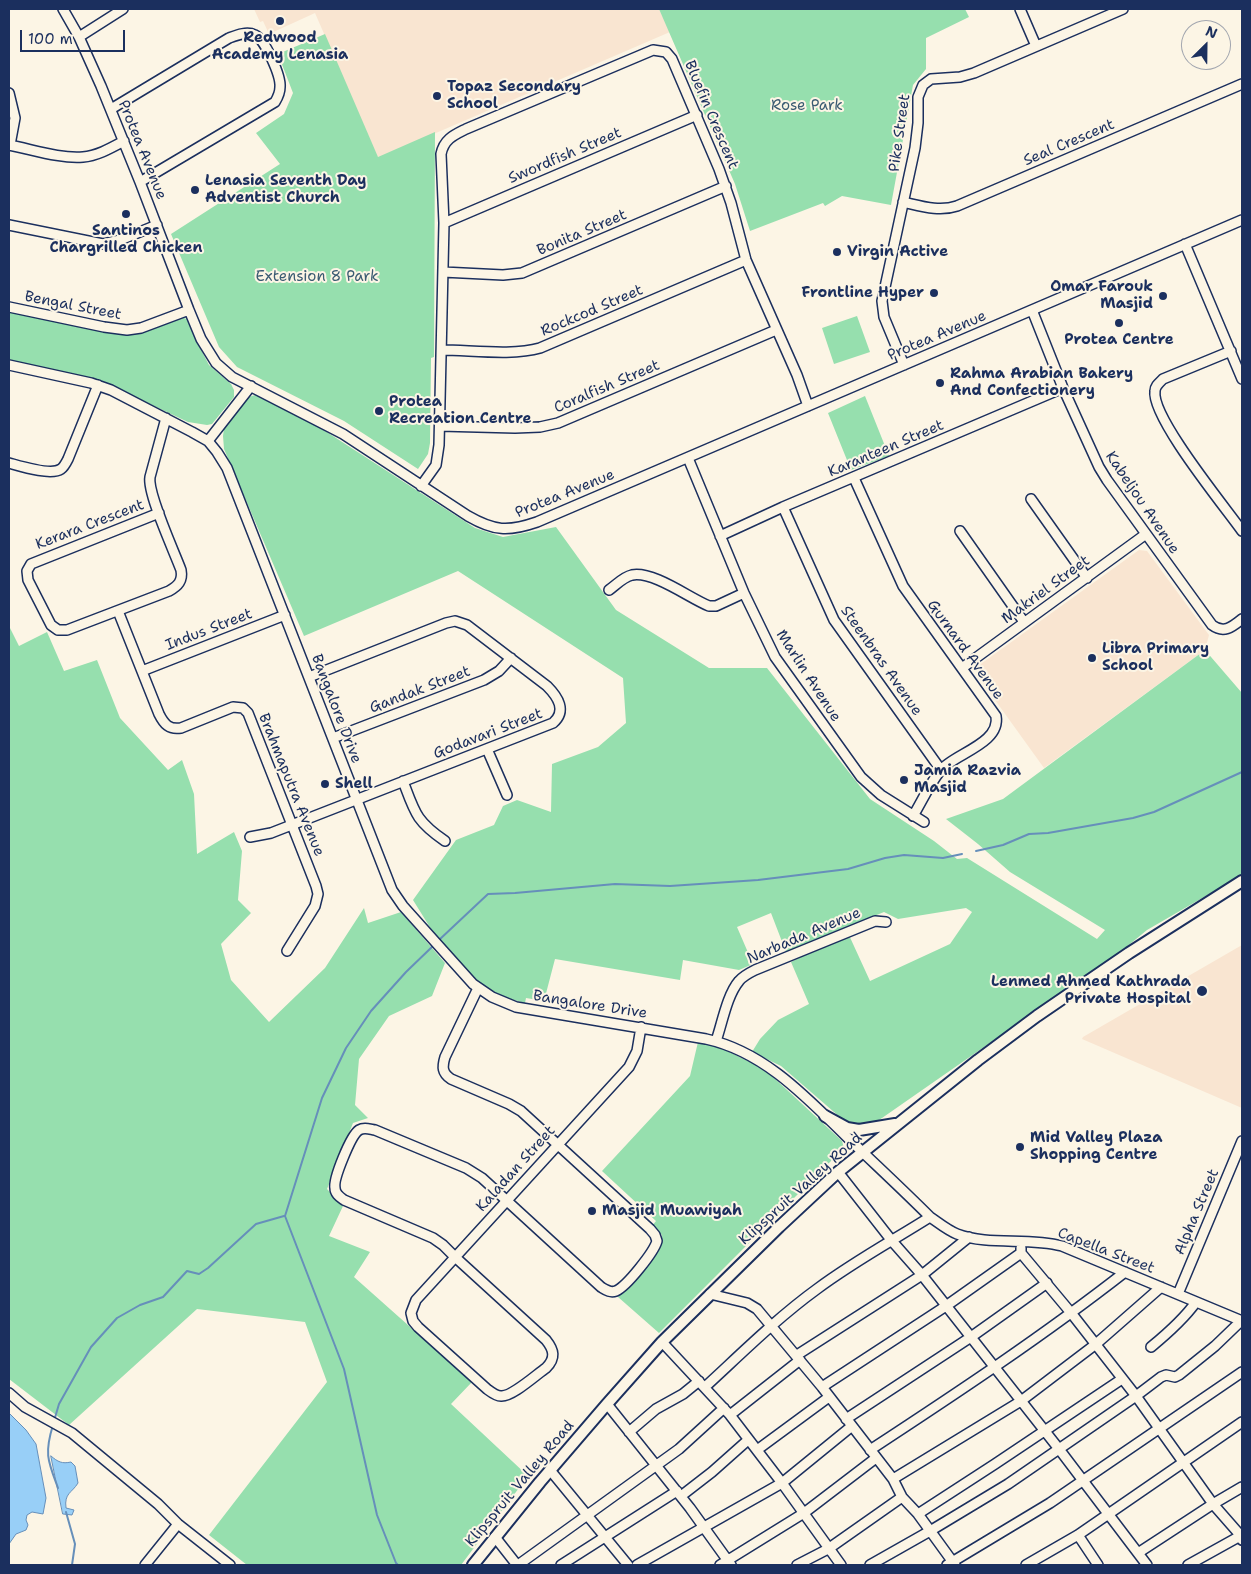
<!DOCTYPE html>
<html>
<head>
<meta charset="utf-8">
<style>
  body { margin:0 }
  #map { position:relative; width:1251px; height:1574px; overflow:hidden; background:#fcf5e5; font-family:"Shantell Sans",sans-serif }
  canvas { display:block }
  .frame { position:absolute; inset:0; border:10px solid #1b2f5e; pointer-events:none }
  .north { position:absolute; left:1181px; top:20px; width:50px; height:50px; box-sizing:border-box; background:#fcf5e5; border:1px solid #a2a6af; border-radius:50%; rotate:23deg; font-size:14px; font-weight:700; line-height:20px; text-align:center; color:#1b2f5e }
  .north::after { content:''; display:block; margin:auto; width:18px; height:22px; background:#1b2f5e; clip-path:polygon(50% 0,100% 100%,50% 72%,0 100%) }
  .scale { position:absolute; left:20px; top:30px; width:105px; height:22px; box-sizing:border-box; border:2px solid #1b2f5e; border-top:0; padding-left:6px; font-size:15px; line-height:18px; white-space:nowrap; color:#1b2f5e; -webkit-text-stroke:4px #fcf5e5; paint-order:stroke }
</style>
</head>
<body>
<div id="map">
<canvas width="1251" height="1574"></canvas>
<div class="frame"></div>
<div class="north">N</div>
<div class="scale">100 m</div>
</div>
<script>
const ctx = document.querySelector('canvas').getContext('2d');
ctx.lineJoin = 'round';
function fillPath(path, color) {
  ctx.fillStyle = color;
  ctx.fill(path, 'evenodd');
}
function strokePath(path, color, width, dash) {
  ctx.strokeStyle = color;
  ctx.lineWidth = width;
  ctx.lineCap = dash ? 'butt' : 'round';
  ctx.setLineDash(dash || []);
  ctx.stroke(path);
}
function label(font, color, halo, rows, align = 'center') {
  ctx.font = font + ' "Shantell Sans",sans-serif';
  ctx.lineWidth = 4;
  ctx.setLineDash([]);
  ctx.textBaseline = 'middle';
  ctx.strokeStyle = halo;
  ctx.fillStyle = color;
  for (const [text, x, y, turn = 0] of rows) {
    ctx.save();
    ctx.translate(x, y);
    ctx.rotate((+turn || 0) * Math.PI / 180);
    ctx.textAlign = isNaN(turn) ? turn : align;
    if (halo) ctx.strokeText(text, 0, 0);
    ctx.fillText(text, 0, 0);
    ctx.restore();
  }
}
fillPath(new Path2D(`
  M 254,9 L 659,9 L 670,32 L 378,158 L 315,13 L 269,34 L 263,21 L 260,22 Z
  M 1139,550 L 1147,551 L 1209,635 L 1205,650 L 1044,768 L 977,675 L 978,666 Z
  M 1242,945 L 1242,1108 L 1082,1039 L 1083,1037 Z`), '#f9e5d1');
fillPath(new Path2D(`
  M 659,9 L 965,9 L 969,17 L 926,38 L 926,69 L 913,85 L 891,205 L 842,196 L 825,206 L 823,203 L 750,231 L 735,184 Z
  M 325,34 L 378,157 L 435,132 L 434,357 L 431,358 L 430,443 L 428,454 L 418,469 L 344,421 L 237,367 L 219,347 L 171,234 L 280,164 L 256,133 L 284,114 L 293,93 L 278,54 Z
  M 9,310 L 121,334 L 131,334 L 145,331 L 181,317 L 187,319 L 190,323 L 197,342 L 209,365 L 231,384 L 234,390 L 234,397 L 212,424 L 207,425 L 188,422 L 120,390 L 9,362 Z
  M 857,316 L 870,352 L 834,364 L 822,328 Z
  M 255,395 L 263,396 L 319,427 L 475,528 L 503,537 L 556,527 L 616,610 L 709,668 L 767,668 L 870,799 L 934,841 L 957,859 L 967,858 L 1097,939 L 1105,930 L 1010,872 L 978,844 L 946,819 L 1003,799 L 1205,650 L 1242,693 L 1242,875 L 1147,930 L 1119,953 L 872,1125 L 867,1127 L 849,1125 L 781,1066 L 752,1052 L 760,1039 L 778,1020 L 809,1004 L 791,962 L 848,933 L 870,981 L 950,944 L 972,912 L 966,908 L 898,919 L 884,912 L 786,952 L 771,913 L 737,927 L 753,964 L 739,970 L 683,960 L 680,980 L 555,959 L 544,1001 L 526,998 L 525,1003 L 507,998 L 492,992 L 478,983 L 431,929 L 413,900 L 456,840 L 494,825 L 503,806 L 517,800 L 551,812 L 552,764 L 598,747 L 626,723 L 623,678 L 458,571 L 304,636 L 224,449 L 223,436 L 224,429 L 245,400 L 249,397 Z
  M 865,396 L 889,456 L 851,470 L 828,413 Z
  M 9,626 L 19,646 L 47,632 L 64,671 L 97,660 L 120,718 L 168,770 L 182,760 L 194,794 L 197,854 L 234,832 L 242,851 L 238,900 L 251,913 L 221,944 L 231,980 L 269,1022 L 325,968 L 364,908 L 368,923 L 401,912 L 445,963 L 432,996 L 389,1016 L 359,1059 L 355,1105 L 368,1118 L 353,1123 L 327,1189 L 343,1206 L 329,1236 L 370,1252 L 354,1277 L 472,1382 L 451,1404 L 528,1476 L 461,1565 L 247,1565 L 209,1535 L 327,1382 L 305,1322 L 197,1309 L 69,1425 L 9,1379 Z
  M 698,1042 L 721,1048 L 754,1064 L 772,1076 L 842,1141 L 844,1148 L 659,1333 L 618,1297 L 659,1247 L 662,1235 L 652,1226 L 656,1221 L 602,1171 L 690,1076 Z`), '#96dfae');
const water = new Path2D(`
  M 9,1413 L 26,1430 L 36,1444 L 46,1498 L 43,1514 L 32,1512 L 27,1515 L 26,1520 L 28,1525 L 26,1530 L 16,1534 L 9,1544 Z
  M 51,1456 C 58,1462 62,1464 71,1462 L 75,1466 L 78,1483 C 72,1493 64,1493 66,1508 L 74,1510 L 72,1515 L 63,1514 Z`);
fillPath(water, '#98cff7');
strokePath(water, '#668fba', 1);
strokePath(new Path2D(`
  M 976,851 L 1003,845 L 1029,834 L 1048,833 L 1133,818 L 1154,812 L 1242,772
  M 439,940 L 488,894 L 515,893 L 615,884 L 670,886 L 758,880 L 848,869 L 885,858 L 904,855 L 943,858 L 962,854
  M 54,1421 L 59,1404 L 91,1347 L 117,1318 L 140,1305 L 163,1297 L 187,1271 L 199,1274 L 208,1268 L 256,1224 L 284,1216
  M 53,1425 C 44,1454 48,1461 58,1488
  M 66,1512 L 75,1544 L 72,1565
  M 398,1565 L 396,1563 L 377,1515 L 344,1369 L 285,1216 L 322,1098 L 346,1048 L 371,1011 L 406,972 L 434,945`), '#668fba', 2);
const minor = new Path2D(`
  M 63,9 L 79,37 L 101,86 L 140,182 L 189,310 L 201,339 L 216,363 L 232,377 L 343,434 L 468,516 C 494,531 508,532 537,522 L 1242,220
  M 1020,9 L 1036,46
  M 79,37 L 123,9
  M 9,93 L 15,118 L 10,145
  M 111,109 L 229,38 C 237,35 247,31 255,35 C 265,39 281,76 280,87 C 280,93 278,97 275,102 L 140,182
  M 9,145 C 31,149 60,159 83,157 C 97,156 111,148 124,141
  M 903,202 C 921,206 939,212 957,206 L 1242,84
  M 444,223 L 697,115
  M 9,225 L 103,244 L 120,240 L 157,225
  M 1185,244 L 1242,379
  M 443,272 L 503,275 L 522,273 L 726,186
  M 9,307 L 104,327 L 127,330 L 141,328 L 189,310
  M 1032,310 L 1063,388 L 1099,467 L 1107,480 L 1212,625 C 1224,634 1232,627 1242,619
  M 442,350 C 470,350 513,356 540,348 L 746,260
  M 1231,351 L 1163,379 C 1159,383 1155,386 1155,391 C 1151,417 1225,507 1242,531
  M 9,365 L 91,383 L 111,390 L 192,432 L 208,441 L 217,452 L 227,468 L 392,890 L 403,906 L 473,984 L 492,997 L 516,1007 L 706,1039 C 766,1052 809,1100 851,1141 C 877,1166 904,1191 930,1217 C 939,1223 947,1230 957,1234 C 989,1246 1028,1237 1062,1246 L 1242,1321
  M 904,365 L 884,317 L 882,301 L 915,148 L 918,123 L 918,97 L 923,85 L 931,79 L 960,77 L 974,73 L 1123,9
  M 440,426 L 515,428 L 540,427 L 558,423 L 776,330
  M 208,441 L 251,386
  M 688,458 L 744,593 L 775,657 L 861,777 L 881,795 L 924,822
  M 9,463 C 20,466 51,476 61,469 C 64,467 66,463 68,459 L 98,385
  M 854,478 L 903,586 L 996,716 C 1001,744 953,754 940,771 C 929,785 922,801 913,816
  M 421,486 L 436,465 L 439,445 L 444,223 L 441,154 C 444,139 454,135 466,129 L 653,50 L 666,52 L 672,59 L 719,169 L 731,203 L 746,260 L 797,375 L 808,406
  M 1031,499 L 1087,578
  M 783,507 L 834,620 L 941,770
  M 159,513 L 31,564 L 27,571 L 28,580 L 51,625 L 58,630 L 67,630 L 169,591 C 178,586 183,581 181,570 C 174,551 147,493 150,477 L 166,418
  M 960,531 L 1024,622
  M 720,536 L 783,507 L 1063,388
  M 609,590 C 616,585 623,577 632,575 C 654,571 689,598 709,606 L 716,606 L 744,593
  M 118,611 L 159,714 C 164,724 169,730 181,728 L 233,707 L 243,708 L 248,713 L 316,886 L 318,894 L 315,906 L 287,951
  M 962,668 L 1146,534
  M 142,671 L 285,615
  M 333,738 L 484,680 L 499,671 L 511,658
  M 487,749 L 507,795
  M 403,781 C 415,813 416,821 445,841
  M 250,837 L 271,833 L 553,723 C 567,711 558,697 547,686 L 467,625 L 455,621 L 446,623 L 309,677
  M 478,988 L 445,1057 C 442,1067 442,1073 451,1079 L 509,1104 L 521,1111 L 650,1229 L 655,1235 L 657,1241 C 654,1252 627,1286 616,1291 C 610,1293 606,1290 601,1287 L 482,1178 L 466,1168 L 375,1130 C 369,1129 364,1127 359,1130 C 351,1135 333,1179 335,1188 C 335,1194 340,1197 344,1200 L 433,1238 L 443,1245 L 455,1257 L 546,1340 C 554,1350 556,1358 546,1368 C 537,1374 512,1397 501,1396 C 496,1396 491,1392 487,1389 L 418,1327 L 413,1321 L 411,1313 L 416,1300 L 629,1067 L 637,1051 L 641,1027
  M 716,1041 C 722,1024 727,995 739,981 C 743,976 749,973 755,970 L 875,921 L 886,922
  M 838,1172 L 892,1241 L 922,1275 L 1059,1449 L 1147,1565
  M 1021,1253 L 1072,1314 L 1136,1396 L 1213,1504 L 1241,1536 L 1242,1540
  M 710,1294 L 747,1303 L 757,1309 L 822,1387 L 893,1479 L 902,1497 L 918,1514 L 955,1565
  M 1178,1294 L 1242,1141
  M 662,1342 L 730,1415 L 782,1483 L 841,1565
  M 1151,1347 C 1168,1333 1184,1319 1196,1302
  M 797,1355 L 922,1275 L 969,1237
  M 705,1387 C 741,1354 777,1318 817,1289 C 853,1262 892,1241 930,1217
  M 822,1387 L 946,1306 L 1021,1253 L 1021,1248
  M 9,1393 L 25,1407 L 72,1433 L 158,1504 L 178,1524 L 230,1565
  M 607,1404 L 690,1508 L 731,1565
  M 730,1415 L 800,1360
  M 846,1419 L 971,1337 L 1047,1283
  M 629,1432 L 656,1409 L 683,1394 L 699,1381
  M 757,1450 L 829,1397
  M 870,1450 C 957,1393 1043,1336 1125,1272
  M 550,1470 L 628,1565
  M 893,1479 L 1021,1401 L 1096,1344 L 1161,1287
  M 681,1496 L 712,1472 L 748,1440
  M 918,1514 L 995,1464 L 1122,1379
  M 1078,1535 L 1098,1565
  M 495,1537 L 517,1565
  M 1138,1553 L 1213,1504 L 1242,1487
  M 145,1565 L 178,1524
  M 518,1565 L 679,1449 L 724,1408
  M 561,1565 L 677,1491
  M 637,1565 L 782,1483 L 852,1426
  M 720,1565 L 804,1513 L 876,1458
  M 797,1565 L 828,1549 L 902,1497
  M 870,1565 L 930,1531 L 1008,1484 L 1136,1396 L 1161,1377 L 1166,1375 L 1175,1377 L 1179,1375 L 1215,1346 L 1241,1321
  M 947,1565 L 1050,1503 L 1242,1372
  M 1026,1565 L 1078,1535 L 1242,1422
  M 1188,1565 L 1242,1535`);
const major = new Path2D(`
  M 825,1116 L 847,1128 L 859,1130 L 895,1124
  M 473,1565 L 540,1482 L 607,1404 L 662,1342 L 779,1227 L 838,1172 L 978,1060 L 1037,1016 L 1129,953 L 1242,881`);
strokePath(minor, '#1b2f5e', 12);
strokePath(major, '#1b2f5e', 14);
strokePath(minor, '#fcf5e5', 9);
strokePath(major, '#fcf5e5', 10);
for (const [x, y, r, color] of [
  [280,21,5,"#1b2f5e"],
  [437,96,5,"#1b2f5e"],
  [195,190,5,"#1b2f5e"],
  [126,214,5,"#1b2f5e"],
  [837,252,5,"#1b2f5e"],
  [934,293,5,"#1b2f5e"],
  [1163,296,5,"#1b2f5e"],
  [1119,323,5,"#1b2f5e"],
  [940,383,5,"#1b2f5e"],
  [379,411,5,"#1b2f5e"],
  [1092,658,5,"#1b2f5e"],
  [904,780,5,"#1b2f5e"],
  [325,784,5,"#1b2f5e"],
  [1202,991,6,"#1b2f5e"],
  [1020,1147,5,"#1b2f5e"],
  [592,1211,5,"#1b2f5e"]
]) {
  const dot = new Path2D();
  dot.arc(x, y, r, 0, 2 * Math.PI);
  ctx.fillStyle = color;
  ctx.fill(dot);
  strokePath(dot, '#fcf5e5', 2);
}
label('bold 15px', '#1b2f5e', '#fcf5e5', [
  ["Redwood",280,38,"center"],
  ["Academy Lenasia",280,55,"center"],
  ["Topaz Secondary",447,87],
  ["School",447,104],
  ["Lenasia Seventh Day",205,181],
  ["Adventist Church",205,198],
  ["Santinos",126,231,"center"],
  ["Chargrilled Chicken",126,248,"center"],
  ["Virgin Active",847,252],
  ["Omar Farouk",1153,287,"right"],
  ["Masjid",1153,304,"right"],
  ["Frontline Hyper",924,293,"right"],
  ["Protea Centre",1119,340,"center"],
  ["Rahma Arabian Bakery",950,374],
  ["And Confectionery",950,391],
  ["Protea",389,402],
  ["Recreation Centre",389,419],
  ["Libra Primary",1102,649],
  ["School",1102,666],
  ["Jamia Razvia",914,771],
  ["Masjid",914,788],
  ["Shell",335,784],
  ["Lenmed Ahmed Kathrada",1191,982,"right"],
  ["Private Hospital",1191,999,"right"],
  ["Mid Valley Plaza",1030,1138],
  ["Shopping Centre",1030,1155],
  ["Masjid Muawiyah",602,1211]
], 'left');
label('15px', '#3a5b72', '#fcf5e5', [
  ["Rose Park",807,106],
  ["Extension 8 Park",317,277]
]);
label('15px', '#1b2f5e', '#fcf5e5', [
  ["Bluefin Crescent",711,115,67],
  ["Pike Street",900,133,-82],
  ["Seal Crescent",1069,143,-23],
  ["Protea Avenue",142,150,68],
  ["Swordfish Street",565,156,-23],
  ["Bonita Street",582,233,-23],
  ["Bengal Street",73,306,11],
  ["Rockcod Street",592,311,-23],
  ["Protea Avenue",937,336,-23],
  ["Coralfish Street",607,387,-23],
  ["Karanteen Street",886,449,-23],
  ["Protea Avenue",565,494,-22],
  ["Kabeljou Avenue",1142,503,56],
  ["Kerara Crescent",90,525,-21],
  ["Makriel Street",1046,590,-36],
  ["Indus Street",209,630,-21],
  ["Gurnard Avenue",965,650,54],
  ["Steenbras Avenue",881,661,55],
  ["Marlin Avenue",808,676,57],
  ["Gandak Street",420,690,-21],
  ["Bangalore Drive",336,709,69],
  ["Godavari Street",488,734,-21],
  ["Brahmaputra Avenue",291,785,68],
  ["Narbada Avenue",804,936,-23],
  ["Bangalore Drive",590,1005,9],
  ["Kaladan Street",516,1169,-48],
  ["Klipspruit Valley Road",801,1189,-42],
  ["Alpha Street",1197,1212,-67],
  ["Capella Street",1106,1251,21],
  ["Klipspruit Valley Road",520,1484,-50]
]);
</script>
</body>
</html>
